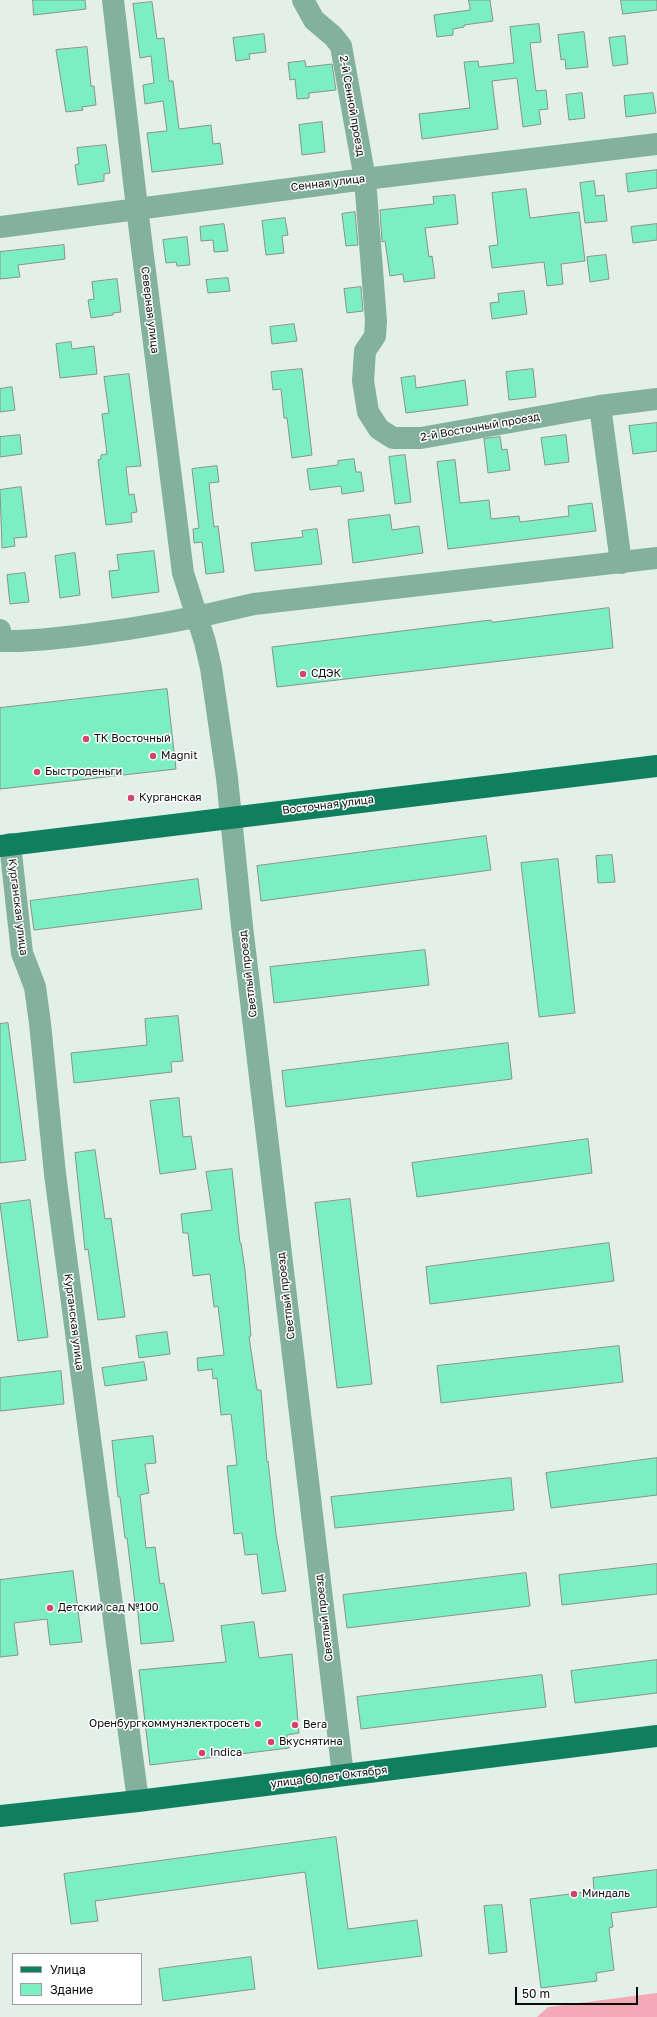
<!DOCTYPE html>
<html>
<head>
<meta charset="utf-8">
<style>
  body { margin:0 }
  #map { position:relative; width:657px; height:2017px; overflow:hidden; background:#e3efe9; font-family:"Golos Text",sans-serif }
  canvas { display:block }
  .legend { position:absolute; left:12px; top:1953px; width:130px; height:52px; box-sizing:border-box; background:#fff; border:1px solid #9d9e9d; margin:0; padding:5px 7px; list-style:none; font-size:12px; color:#090c0b }
  .legend li { display:flex; align-items:center; gap:8px; height:20px }
  .legend b { width:20px; border:1px solid #9d9e9d }
  .scale { position:absolute; left:515px; top:1987px; width:123px; height:18px; box-sizing:border-box; border:2px solid #090c0b; border-top:0; padding-left:5px; font-size:12px; line-height:14px; white-space:nowrap; color:#090c0b; -webkit-text-stroke:3px #fff; paint-order:stroke }
</style>
</head>
<body>
<div id="map">
<canvas width="657" height="2017"></canvas>
<ul class="legend">
<li><b style="height:5px;background:#107f5d"></b>Улица</li>
<li><b style="height:11px;background:#7befc2"></b>Здание</li>
</ul>
<div class="scale">50 m</div>
</div>
<script>
const ctx = document.querySelector('canvas').getContext('2d');
ctx.lineJoin = 'round';
function fillPath(path, color) {
  ctx.fillStyle = color;
  ctx.fill(path, 'evenodd');
}
function strokePath(path, color, width, dash) {
  ctx.strokeStyle = color;
  ctx.lineWidth = width;
  ctx.lineCap = dash ? 'butt' : 'round';
  ctx.setLineDash(dash || []);
  ctx.stroke(path);
}
function label(font, color, halo, rows, align = 'center') {
  ctx.font = font + ' "Golos Text",sans-serif';
  ctx.lineWidth = 3;
  ctx.setLineDash([]);
  ctx.textBaseline = 'middle';
  ctx.strokeStyle = halo;
  ctx.fillStyle = color;
  for (const [text, x, y, turn = 0] of rows) {
    ctx.save();
    ctx.translate(x, y);
    ctx.rotate((+turn || 0) * Math.PI / 180);
    ctx.textAlign = isNaN(turn) ? turn : align;
    if (halo) ctx.strokeText(text, 0, 0);
    ctx.fillText(text, 0, 0);
    ctx.restore();
  }
}
fillPath(new Path2D(`
  M 657,1993 L 657,2017 L 537,2017 L 548,2007 Z`), '#f4a9b6');
const building = new Path2D(`
  M 33,0 L 85,0 L 86,9 L 34,15 Z
  M 469,0 L 490,0 L 493,21 L 464,25 L 464,27 L 453,29 L 453,35 L 437,37 L 434,15 L 470,10 Z
  M 621,0 L 657,0 L 657,10 L 623,14 Z
  M 152,2 L 157,39 L 164,38 L 169,81 L 173,81 L 179,129 L 211,125 L 213,144 L 220,143 L 223,164 L 152,172 L 147,133 L 167,131 L 163,101 L 145,104 L 143,85 L 154,83 L 151,56 L 140,58 L 133,4 Z
  M 539,24 L 541,42 L 530,43 L 536,91 L 546,90 L 548,109 L 539,110 L 541,124 L 523,127 L 517,78 L 492,81 L 498,129 L 422,139 L 419,114 L 470,108 L 464,62 L 478,61 L 479,67 L 514,63 L 510,27 Z
  M 584,32 L 588,67 L 566,69 L 565,59 L 561,60 L 558,35 Z
  M 264,34 L 266,52 L 249,54 L 250,59 L 236,61 L 233,38 Z
  M 625,36 L 628,64 L 613,66 L 609,38 Z
  M 87,47 L 91,86 L 94,86 L 96,105 L 82,107 L 83,110 L 66,112 L 56,50 Z
  M 305,61 L 306,67 L 332,64 L 336,90 L 309,93 L 309,98 L 297,99 L 295,79 L 290,80 L 288,63 Z
  M 582,93 L 585,118 L 569,120 L 566,95 Z
  M 653,93 L 656,113 L 626,117 L 624,96 Z
  M 322,122 L 325,152 L 302,155 L 299,125 Z
  M 106,145 L 110,173 L 104,174 L 104,181 L 78,185 L 75,165 L 79,164 L 77,148 Z
  M 657,170 L 657,188 L 628,192 L 626,174 Z
  M 594,181 L 596,196 L 604,195 L 607,221 L 585,223 L 580,183 Z
  M 526,189 L 530,218 L 579,212 L 585,261 L 561,264 L 563,284 L 547,286 L 544,262 L 492,268 L 489,246 L 498,245 L 492,193 Z
  M 455,195 L 458,224 L 425,228 L 429,257 L 432,256 L 435,278 L 404,282 L 403,274 L 390,276 L 385,241 L 382,242 L 380,210 L 434,204 L 433,197 Z
  M 355,212 L 358,245 L 346,246 L 342,214 Z
  M 285,218 L 288,235 L 282,236 L 284,253 L 266,255 L 262,221 Z
  M 224,224 L 228,251 L 214,252 L 213,240 L 201,241 L 200,227 Z
  M 657,224 L 657,240 L 633,243 L 631,227 Z
  M 187,237 L 190,265 L 177,266 L 176,262 L 166,263 L 163,240 Z
  M 64,245 L 65,259 L 18,265 L 20,277 L 0,279 L 0,252 Z
  M 606,255 L 609,279 L 590,282 L 587,257 Z
  M 228,278 L 230,291 L 208,293 L 206,280 Z
  M 117,279 L 121,312 L 113,313 L 113,315 L 91,318 L 88,300 L 94,299 L 92,282 Z
  M 361,287 L 363,311 L 347,313 L 344,289 Z
  M 524,291 L 527,314 L 492,319 L 490,303 L 499,302 L 498,294 Z
  M 294,324 L 297,341 L 272,344 L 270,327 Z
  M 71,342 L 72,349 L 94,346 L 97,374 L 60,378 L 56,344 Z
  M 302,369 L 312,455 L 292,458 L 287,418 L 284,418 L 281,389 L 273,390 L 271,372 Z
  M 533,369 L 536,397 L 509,400 L 506,372 Z
  M 129,374 L 141,466 L 126,467 L 129,495 L 134,494 L 137,512 L 131,513 L 132,522 L 106,525 L 98,460 L 101,459 L 101,455 L 107,454 L 102,414 L 109,413 L 104,377 Z
  M 415,376 L 416,388 L 465,380 L 468,405 L 406,413 L 401,378 Z
  M 12,387 L 15,410 L 0,412 L 0,389 Z
  M 657,423 L 657,451 L 633,454 L 629,426 Z
  M 20,435 L 22,454 L 0,457 L 0,437 Z
  M 566,435 L 569,462 L 545,465 L 541,438 Z
  M 500,437 L 502,450 L 507,449 L 510,470 L 488,473 L 484,439 Z
  M 405,455 L 411,502 L 395,504 L 389,457 Z
  M 354,459 L 356,472 L 361,472 L 364,491 L 342,494 L 341,486 L 310,490 L 307,469 L 338,465 L 338,461 Z
  M 455,460 L 460,503 L 489,500 L 491,519 L 519,516 L 520,522 L 569,516 L 568,506 L 592,503 L 596,531 L 448,549 L 437,462 Z
  M 217,466 L 219,482 L 209,483 L 214,527 L 218,526 L 224,572 L 206,574 L 202,542 L 194,543 L 193,529 L 199,528 L 192,469 Z
  M 21,487 L 27,537 L 14,538 L 15,546 L 2,548 L 0,490 Z
  M 390,515 L 392,530 L 419,526 L 423,553 L 353,563 L 348,520 Z
  M 317,529 L 322,564 L 255,571 L 251,543 L 303,537 L 302,531 Z
  M 154,551 L 159,592 L 112,598 L 109,571 L 119,570 L 117,555 Z
  M 75,553 L 80,595 L 60,598 L 55,556 Z
  M 25,573 L 29,602 L 10,604 L 7,575 Z
  M 609,608 L 613,648 L 277,687 L 272,647 L 491,620 L 492,622 Z
  M 167,689 L 176,769 L 0,789 L 0,708 Z
  M 486,836 L 491,870 L 261,901 L 257,866 Z
  M 612,855 L 615,882 L 598,883 L 596,856 Z
  M 558,859 L 575,1013 L 539,1017 L 521,863 Z
  M 198,879 L 202,909 L 34,930 L 30,901 Z
  M 425,950 L 429,985 L 274,1003 L 270,967 Z
  M 178,1016 L 183,1061 L 171,1062 L 172,1072 L 74,1083 L 71,1053 L 147,1045 L 145,1019 Z
  M 8,1023 L 26,1160 L 0,1163 L 0,1024 Z
  M 508,1043 L 512,1079 L 286,1107 L 282,1071 Z
  M 179,1098 L 183,1137 L 191,1136 L 196,1169 L 160,1174 L 150,1101 Z
  M 588,1139 L 592,1173 L 417,1197 L 412,1163 Z
  M 95,1150 L 105,1219 L 111,1218 L 125,1317 L 98,1320 L 88,1249 L 85,1250 L 75,1153 Z
  M 232,1169 L 240,1243 L 241,1243 L 245,1270 L 251,1336 L 249,1337 L 257,1390 L 261,1390 L 267,1462 L 268,1461 L 276,1534 L 286,1591 L 262,1594 L 257,1554 L 245,1555 L 242,1533 L 234,1534 L 227,1466 L 237,1465 L 231,1414 L 221,1415 L 217,1378 L 213,1379 L 212,1369 L 198,1371 L 197,1358 L 224,1355 L 218,1306 L 214,1307 L 210,1274 L 193,1276 L 188,1233 L 183,1233 L 181,1214 L 212,1210 L 206,1172 Z
  M 350,1199 L 372,1384 L 337,1388 L 315,1203 Z
  M 30,1200 L 48,1337 L 18,1341 L 0,1204 Z
  M 609,1243 L 614,1281 L 430,1304 L 426,1267 Z
  M 167,1332 L 170,1354 L 139,1358 L 136,1336 Z
  M 619,1346 L 623,1382 L 441,1403 L 437,1366 Z
  M 144,1362 L 147,1380 L 105,1386 L 102,1368 Z
  M 61,1371 L 64,1404 L 0,1411 L 0,1378 Z
  M 153,1436 L 156,1463 L 145,1464 L 149,1493 L 140,1495 L 146,1548 L 155,1547 L 160,1584 L 164,1583 L 174,1641 L 141,1644 L 137,1603 L 135,1604 L 127,1538 L 125,1538 L 120,1497 L 118,1497 L 112,1441 Z
  M 657,1458 L 657,1495 L 551,1508 L 546,1473 Z
  M 511,1478 L 514,1510 L 335,1528 L 331,1497 Z
  M 657,1564 L 657,1594 L 562,1605 L 559,1575 Z
  M 73,1571 L 82,1642 L 50,1645 L 47,1619 L 14,1623 L 18,1655 L 0,1657 L 0,1580 Z
  M 526,1573 L 530,1606 L 347,1628 L 343,1595 Z
  M 254,1622 L 259,1658 L 292,1654 L 299,1733 L 287,1735 L 289,1748 L 150,1765 L 139,1670 L 226,1662 L 221,1626 Z
  M 657,1660 L 657,1693 L 575,1703 L 571,1671 Z
  M 542,1675 L 546,1707 L 361,1729 L 357,1697 Z
  M 336,1837 L 348,1929 L 417,1920 L 422,1956 L 318,1969 L 305,1872 L 95,1901 L 98,1921 L 71,1924 L 64,1874 Z
  M 657,1870 L 657,1907 L 611,1913 L 613,1927 L 609,1928 L 614,1970 L 596,1973 L 597,1981 L 541,1988 L 530,1899 L 594,1891 L 593,1878 Z
  M 502,1905 L 507,1952 L 489,1954 L 484,1906 Z
  M 251,1957 L 255,1989 L 163,2001 L 159,1969 Z`);
fillPath(building, '#7befc2');
strokePath(building, '#88938e', 1);
strokePath(new Path2D(`
  M 113,0 L 137,208 L 183,573 L 205,642 L 211,668 L 227,778 L 242,926 L 343,1775
  M 303,0 L 314,20 L 333,36 L 341,46 L 365,179 L 376,321 L 375,336 L 365,351 L 363,381 L 368,412 L 379,429 L 393,438 L 421,438 L 600,406 L 657,399
  M 0,227 L 365,179 L 657,144
  M 600,406 L 621,563
  M 0,630 L 2,641 C 29,642 56,638 84,635 C 143,628 196,618 254,604 L 657,558
  M 10,844 L 22,953 L 35,987 L 40,1023 L 55,1174 L 138,1801`), '#84b19e', 22);
strokePath(new Path2D(`
  M 0,846 L 657,766
  M 0,1816 L 138,1801 L 657,1736`), '#107f5d', 22);
for (const [x, y, r, color] of [
  [303,674,4,"#d3446b"],
  [86,739,4,"#d3446b"],
  [153,756,4,"#d3446b"],
  [37,772,4,"#d3446b"],
  [131,798,4,"#d3446b"],
  [50,1608,4,"#d3446b"],
  [258,1724,4,"#d3446b"],
  [295,1725,4,"#d3446b"],
  [271,1742,4,"#d3446b"],
  [202,1753,4,"#d3446b"],
  [574,1894,4,"#d3446b"]
]) {
  const dot = new Path2D();
  dot.arc(x, y, r, 0, 2 * Math.PI);
  ctx.fillStyle = color;
  ctx.fill(dot);
  strokePath(dot, '#fff', 1.5);
}
label('11px', '#090c0b', '#fff', [
  ["2-й Сенной проезд",352,106,80],
  ["Сенная улица",328,183,-7],
  ["Северная улица",150,310,83],
  ["2-й Восточный проезд",480,427,-10],
  ["Восточная улица",328,805,-7],
  ["Курганская улица",18,907,83],
  ["Светлый проезд",248,974,-97],
  ["Светлый проезд",286,1296,-97],
  ["Курганская улица",74,1322,83],
  ["Светлый проезд",324,1618,-97],
  ["улица 60 лет Октября",329,1777,-7]
]);
label('11px', '#090c0b', '#fff', [
  ["СДЭК",311,674],
  ["ТК Восточный",94,739],
  ["Magnit",161,756],
  ["Быстроденьги",45,772],
  ["Курганская",139,798],
  ["Детский сад №100",58,1608],
  ["Оренбургкоммунэлектросеть",250,1724,"right"],
  ["Bera",303,1725],
  ["Вкуснятина",279,1742],
  ["Indica",210,1753],
  ["Миндаль",582,1894]
], 'left');
</script>
</body>
</html>
